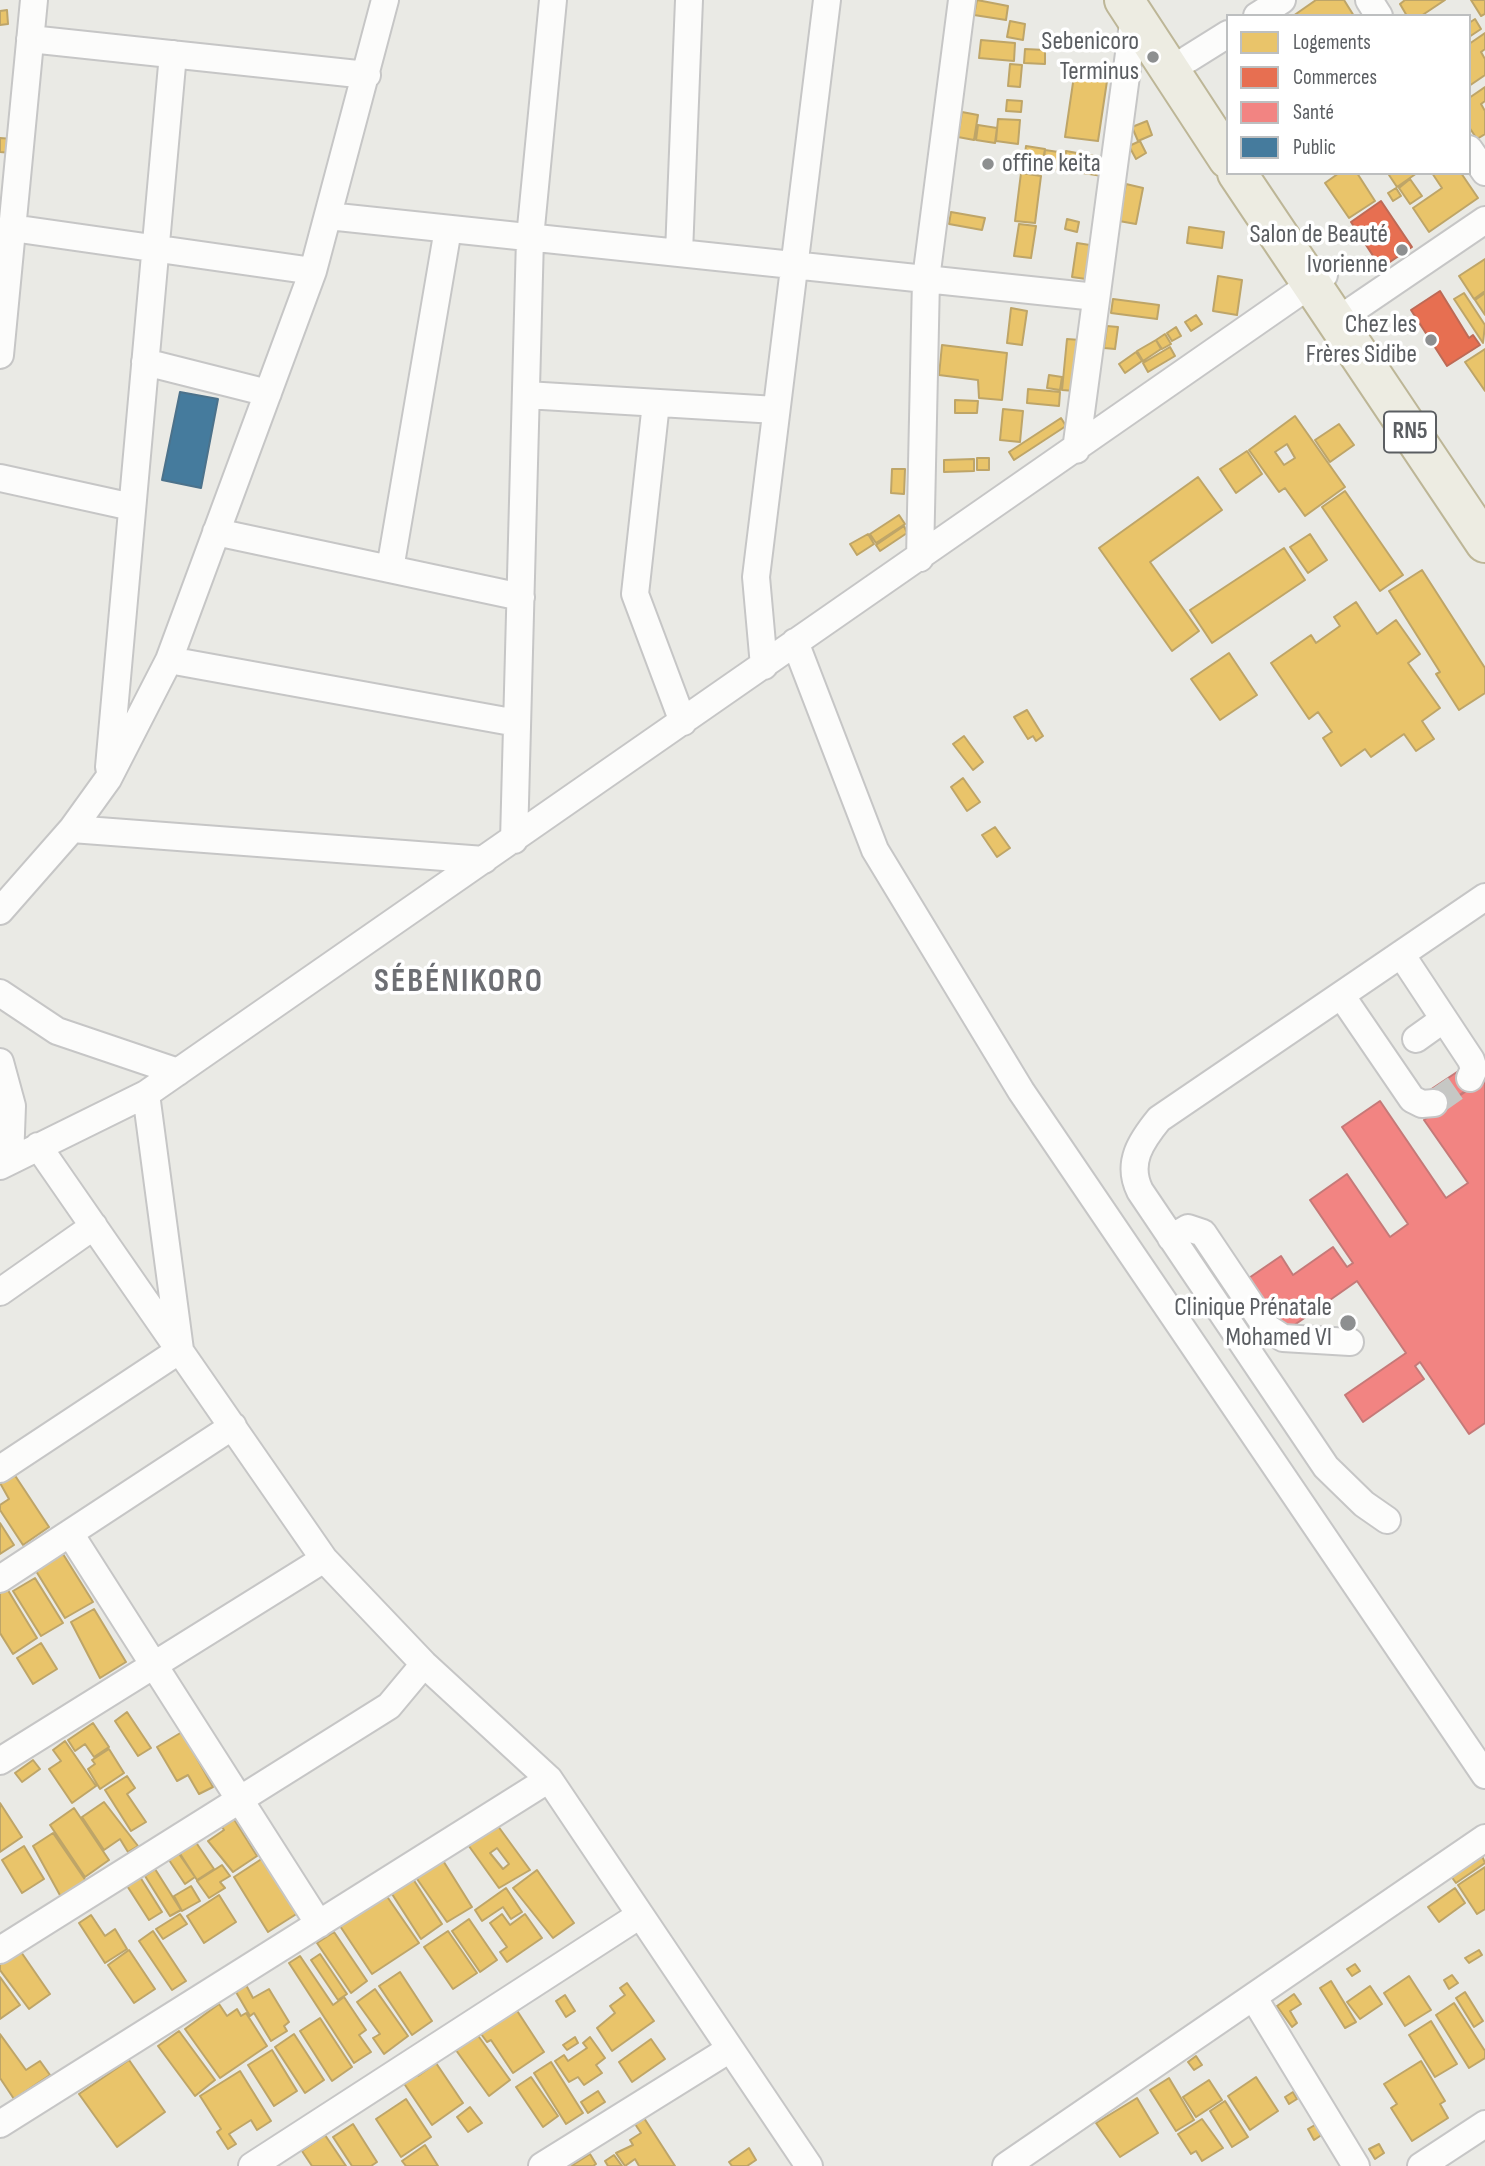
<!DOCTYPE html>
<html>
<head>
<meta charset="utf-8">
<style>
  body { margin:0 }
  #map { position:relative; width:1485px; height:2166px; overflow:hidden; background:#eaeae5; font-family:"Sofia Sans Condensed",sans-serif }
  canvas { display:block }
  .legend { position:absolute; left:1226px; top:14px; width:245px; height:161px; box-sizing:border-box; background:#fff; border:2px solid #bdbfc0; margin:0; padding:9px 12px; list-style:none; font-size:21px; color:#5b5e62 }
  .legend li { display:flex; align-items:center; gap:14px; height:35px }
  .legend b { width:35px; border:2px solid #bdbfc0 }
</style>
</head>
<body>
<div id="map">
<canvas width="1485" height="2166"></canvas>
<ul class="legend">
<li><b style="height:19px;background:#e9c46a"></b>Logements</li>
<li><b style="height:19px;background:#e76f51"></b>Commerces</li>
<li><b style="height:19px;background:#f28482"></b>Santé</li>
<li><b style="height:19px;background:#457b9d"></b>Public</li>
</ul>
</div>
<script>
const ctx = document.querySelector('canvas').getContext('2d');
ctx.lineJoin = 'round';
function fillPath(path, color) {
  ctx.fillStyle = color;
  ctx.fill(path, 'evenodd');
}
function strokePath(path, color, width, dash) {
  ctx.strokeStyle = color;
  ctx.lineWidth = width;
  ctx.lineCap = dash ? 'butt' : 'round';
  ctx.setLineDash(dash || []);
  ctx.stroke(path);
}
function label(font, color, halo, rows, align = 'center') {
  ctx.font = font + ' "Sofia Sans Condensed",sans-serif';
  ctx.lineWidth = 7;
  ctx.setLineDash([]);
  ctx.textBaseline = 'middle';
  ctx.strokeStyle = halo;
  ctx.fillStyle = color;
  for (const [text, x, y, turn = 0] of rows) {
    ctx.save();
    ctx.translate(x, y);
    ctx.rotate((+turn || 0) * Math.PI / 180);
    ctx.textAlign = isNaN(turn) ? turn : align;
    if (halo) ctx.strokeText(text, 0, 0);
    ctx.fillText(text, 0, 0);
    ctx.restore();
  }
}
const homes = new Path2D(`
  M 977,0 L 1008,6 L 1006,20 L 974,15 Z
  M 1316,0 L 1344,0 L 1354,16 L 1293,16 Z
  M 1405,0 L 1445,0 L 1421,16 L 1407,16 L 1400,4 Z
  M 1471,0 L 1485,0 L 1485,14 L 1481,16 Z
  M 7,10 L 8,24 L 0,25 L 0,11 Z
  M 1475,19 L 1481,29 L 1469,37 L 1469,23 Z
  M 1010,21 L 1025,24 L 1023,40 L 1007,37 Z
  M 1485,33 L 1485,49 L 1481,52 L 1485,59 L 1485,75 L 1469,86 L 1469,44 Z
  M 981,40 L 1015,43 L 1014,61 L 979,58 Z
  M 1025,49 L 1045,50 L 1045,64 L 1024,63 Z
  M 1010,64 L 1022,65 L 1020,87 L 1008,86 Z
  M 1074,76 L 1107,81 L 1098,141 L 1065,137 Z
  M 1485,87 L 1485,101 L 1481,104 L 1485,111 L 1485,134 L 1477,139 L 1469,127 L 1469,98 Z
  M 1007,100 L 1022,101 L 1021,112 L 1006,111 Z
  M 962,112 L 978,115 L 974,140 L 958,137 Z
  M 998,119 L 1020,120 L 1018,144 L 996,141 Z
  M 1147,121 L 1152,135 L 1138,141 L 1132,127 Z
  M 978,125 L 997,128 L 995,143 L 976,140 Z
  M 0,138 L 13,139 L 12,153 L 0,152 Z
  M 1140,141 L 1146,153 L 1136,159 L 1129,146 Z
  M 1026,146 L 1045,149 L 1041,172 L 1023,170 Z
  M 1045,150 L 1065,153 L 1062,170 L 1043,168 Z
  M 1066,151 L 1105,158 L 1102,176 L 1064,170 Z
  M 1021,173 L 1041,176 L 1035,223 L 1015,221 Z
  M 1339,173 L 1357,173 L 1375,201 L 1349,218 L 1325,183 Z
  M 1391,173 L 1417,173 L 1397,187 L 1389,175 Z
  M 1432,173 L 1461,173 L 1478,198 L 1429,232 L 1413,208 L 1442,188 Z
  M 1410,179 L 1422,196 L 1410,204 L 1399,188 Z
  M 1126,184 L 1143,188 L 1136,224 L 1119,221 Z
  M 1396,188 L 1401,196 L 1393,201 L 1388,193 Z
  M 951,212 L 985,218 L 982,230 L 949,224 Z
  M 1067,219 L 1079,222 L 1077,232 L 1065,229 Z
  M 1019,224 L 1036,226 L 1031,258 L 1014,256 Z
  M 1189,227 L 1224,232 L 1222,248 L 1187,243 Z
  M 1077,243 L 1090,245 L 1086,279 L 1072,277 Z
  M 1485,259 L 1485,291 L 1474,299 L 1459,276 Z
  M 1218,276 L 1242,280 L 1237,315 L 1213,311 Z
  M 1464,293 L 1485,325 L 1483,343 L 1454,299 Z
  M 1485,293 L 1485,315 L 1475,300 Z
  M 1113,299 L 1159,305 L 1157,319 L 1111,313 Z
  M 1011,308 L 1027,311 L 1022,345 L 1007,343 Z
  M 1196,315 L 1202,324 L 1191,331 L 1185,322 Z
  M 1107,326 L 1118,327 L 1115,349 L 1104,348 Z
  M 1176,327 L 1181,336 L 1172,341 L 1167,333 Z
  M 1165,334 L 1171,344 L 1162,349 L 1156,340 Z
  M 1067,339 L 1080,340 L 1075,391 L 1062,390 Z
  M 1156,340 L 1161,349 L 1143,361 L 1137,351 Z
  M 942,345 L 1007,353 L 1002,400 L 979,398 L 978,380 L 939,375 Z
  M 1170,347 L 1175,356 L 1148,372 L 1143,363 Z
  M 1485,349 L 1485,391 L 1465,362 Z
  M 1136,352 L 1142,361 L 1125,373 L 1119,364 Z
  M 1049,375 L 1062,377 L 1060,390 L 1047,388 Z
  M 1028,389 L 1060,392 L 1059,406 L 1027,403 Z
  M 955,400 L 978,401 L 977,413 L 955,413 Z
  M 1003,409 L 1023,411 L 1020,442 L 1000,440 Z
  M 1295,416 L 1345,487 L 1305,516 L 1285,488 L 1279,492 L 1249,450 ZM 1287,444 L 1295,458 L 1284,465 L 1275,452 Z
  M 1061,418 L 1066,426 L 1014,460 L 1009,452 Z
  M 1339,424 L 1354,445 L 1330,462 L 1315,440 Z
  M 1247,451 L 1262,474 L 1236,493 L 1220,469 Z
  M 977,458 L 989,458 L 989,470 L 977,470 Z
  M 974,459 L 974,471 L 944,472 L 944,460 Z
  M 892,469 L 905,469 L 904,494 L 891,493 Z
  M 1198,477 L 1222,510 L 1150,562 L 1199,631 L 1172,651 L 1099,548 Z
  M 1345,491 L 1403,575 L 1380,591 L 1322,507 Z
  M 899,515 L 905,524 L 876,543 L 870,534 Z
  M 904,526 L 907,533 L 880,551 L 876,545 Z
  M 868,534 L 874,544 L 857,555 L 850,544 Z
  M 1310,534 L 1327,560 L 1308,573 L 1290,547 Z
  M 1284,548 L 1305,580 L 1212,643 L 1190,610 Z
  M 1422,570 L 1485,668 L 1485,693 L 1459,710 L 1436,674 L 1440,672 L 1389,591 Z
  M 1356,602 L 1377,634 L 1396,620 L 1420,654 L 1408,663 L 1440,708 L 1422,721 L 1434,739 L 1416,751 L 1404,734 L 1371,757 L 1365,749 L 1341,766 L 1323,738 L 1332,732 L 1318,712 L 1309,719 L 1271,663 L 1311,635 L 1316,643 L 1340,626 L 1334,617 Z
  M 1229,653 L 1257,695 L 1220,720 L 1191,679 Z
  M 1027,710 L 1043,736 L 1036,741 L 1033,736 L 1028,739 L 1014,717 Z
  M 964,736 L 983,762 L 973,770 L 953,744 Z
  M 963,778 L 980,802 L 967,811 L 951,787 Z
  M 995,827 L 1010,848 L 997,857 L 982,835 Z
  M 14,1474 L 49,1527 L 23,1545 L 0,1510 L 0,1505 L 9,1499 L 0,1483 Z
  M 0,1523 L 14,1545 L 0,1554 Z
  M 63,1554 L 93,1602 L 65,1618 L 36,1571 Z
  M 35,1578 L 63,1623 L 41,1636 L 13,1591 Z
  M 6,1587 L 37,1638 L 13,1654 L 0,1633 L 0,1591 Z
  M 94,1609 L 126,1662 L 100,1678 L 71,1622 Z
  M 41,1643 L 57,1669 L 33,1684 L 17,1658 Z
  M 127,1712 L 151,1748 L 138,1756 L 115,1721 Z
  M 93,1723 L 109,1747 L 94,1757 L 85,1744 L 75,1751 L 68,1740 Z
  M 182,1732 L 213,1787 L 199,1794 L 188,1775 L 177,1781 L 157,1747 Z
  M 65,1741 L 96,1786 L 72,1803 L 49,1769 L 61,1761 L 53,1750 Z
  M 109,1749 L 124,1773 L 100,1789 L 88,1769 L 95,1764 L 92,1760 Z
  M 33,1760 L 40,1769 L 22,1782 L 15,1773 Z
  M 127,1776 L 135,1788 L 127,1794 L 146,1822 L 131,1831 L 105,1790 Z
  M 104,1802 L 138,1846 L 128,1852 L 120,1839 L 104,1850 L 82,1817 Z
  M 0,1803 L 22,1837 L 0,1852 Z
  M 74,1808 L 109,1860 L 85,1877 L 50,1825 Z
  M 227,1808 L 257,1856 L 233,1872 L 208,1841 L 224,1830 L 215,1816 Z
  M 495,1822 L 530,1870 L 499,1888 L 466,1842 ZM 497,1848 L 509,1864 L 503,1869 L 490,1853 Z
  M 53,1833 L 86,1881 L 61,1897 L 33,1846 Z
  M 193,1838 L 214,1869 L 197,1880 L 177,1849 Z
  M 24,1846 L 44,1879 L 22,1893 L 2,1860 Z
  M 177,1851 L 195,1877 L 185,1884 L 167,1857 Z
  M 1480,1851 L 1485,1863 L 1456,1883 L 1448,1872 Z
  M 263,1858 L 298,1913 L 268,1932 L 234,1877 Z
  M 442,1859 L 472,1907 L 447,1922 L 415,1876 Z
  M 222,1865 L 230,1876 L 220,1882 L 225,1888 L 209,1898 L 197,1881 Z
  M 1485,1867 L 1485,1909 L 1477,1914 L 1458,1885 Z
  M 135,1869 L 162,1912 L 149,1920 L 122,1878 Z
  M 155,1869 L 181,1910 L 170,1916 L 145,1876 Z
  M 537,1870 L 574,1923 L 553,1938 L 513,1888 Z
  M 413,1879 L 442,1924 L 421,1939 L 392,1894 Z
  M 191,1886 L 200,1901 L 182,1911 L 174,1896 Z
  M 506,1888 L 522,1912 L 511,1919 L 503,1907 L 482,1921 L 475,1910 Z
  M 1455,1888 L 1465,1903 L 1439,1922 L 1428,1907 Z
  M 219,1895 L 236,1922 L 204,1943 L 187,1916 Z
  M 386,1895 L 419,1943 L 372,1974 L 340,1926 Z
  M 180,1914 L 187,1924 L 163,1939 L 156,1929 Z
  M 502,1914 L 510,1925 L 525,1914 L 542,1938 L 507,1962 L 500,1952 L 507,1947 L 490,1923 Z
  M 91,1915 L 105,1936 L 115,1929 L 127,1949 L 105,1963 L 79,1923 Z
  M 469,1919 L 497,1960 L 480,1972 L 452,1931 Z
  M 153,1931 L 186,1981 L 172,1990 L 139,1941 Z
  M 448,1931 L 477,1973 L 453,1989 L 424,1947 Z
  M 334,1932 L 367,1981 L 351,1993 L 317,1943 Z
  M 19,1949 L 50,1994 L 29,2009 L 0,1970 L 0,1963 Z
  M 129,1950 L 155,1989 L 134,2003 L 108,1965 Z
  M 1479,1950 L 1482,1955 L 1469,1963 L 1465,1958 Z
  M 320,1954 L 347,1994 L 338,2000 L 311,1960 Z
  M 300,1956 L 333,2005 L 344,1997 L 366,2030 L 359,2035 L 371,2052 L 354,2063 L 289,1963 Z
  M 1355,1964 L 1360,1971 L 1352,1976 L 1347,1969 Z
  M 400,1972 L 432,2021 L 412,2035 L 379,1986 Z
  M 1452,1975 L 1458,1983 L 1449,1989 L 1444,1980 Z
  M 1409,1976 L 1431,2010 L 1405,2026 L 1384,1993 Z
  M 0,1977 L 20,2005 L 0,2019 Z
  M 1331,1981 L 1356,2022 L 1345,2028 L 1320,1988 Z
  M 627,1983 L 654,2021 L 612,2051 L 597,2028 L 615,2013 L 610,2006 L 625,1995 L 620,1988 Z
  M 246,1985 L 253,1998 L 269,1989 L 289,2022 L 284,2026 L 287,2031 L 271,2041 L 254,2013 L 250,2016 L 236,1992 Z
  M 1370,1986 L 1382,2004 L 1360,2019 L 1347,2002 Z
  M 375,1989 L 408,2036 L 384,2054 L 373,2038 L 380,2034 L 357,2002 Z
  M 1465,1992 L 1483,2021 L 1474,2027 L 1456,1998 Z
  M 1294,1994 L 1301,2004 L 1290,2011 L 1297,2023 L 1292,2027 L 1277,2006 Z
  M 565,1995 L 575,2011 L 566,2017 L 556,2001 Z
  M 512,2003 L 544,2052 L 513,2073 L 491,2040 L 487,2042 L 476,2027 Z
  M 1454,2003 L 1485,2051 L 1485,2058 L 1469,2068 L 1436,2015 Z
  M 219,2004 L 227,2016 L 237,2009 L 241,2016 L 246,2013 L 267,2046 L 220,2078 L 185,2029 Z
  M 320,2018 L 352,2067 L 332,2081 L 300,2031 Z
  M 1431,2021 L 1457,2064 L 1435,2077 L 1409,2035 Z
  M 474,2030 L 510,2080 L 489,2096 L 453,2046 Z
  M 179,2031 L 215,2080 L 195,2096 L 158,2046 Z
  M 0,2034 L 26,2070 L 40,2061 L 50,2075 L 14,2099 L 0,2078 Z
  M 294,2034 L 324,2080 L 305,2093 L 275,2047 Z
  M 575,2037 L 578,2043 L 567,2050 L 563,2045 Z
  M 590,2037 L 605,2058 L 596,2065 L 602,2073 L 584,2085 L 578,2077 L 569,2082 L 555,2061 L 564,2055 L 568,2061 L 587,2048 L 583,2043 Z
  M 651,2039 L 665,2059 L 632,2082 L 619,2062 Z
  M 272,2050 L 297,2091 L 274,2106 L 248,2065 Z
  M 1196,2056 L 1202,2065 L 1194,2070 L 1188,2062 Z
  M 129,2060 L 165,2112 L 117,2147 L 79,2094 Z
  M 1421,2061 L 1445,2101 L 1440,2104 L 1448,2118 L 1412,2141 L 1391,2108 L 1397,2104 L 1384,2084 Z
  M 551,2062 L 583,2113 L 566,2124 L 534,2073 Z
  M 436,2063 L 463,2103 L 432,2125 L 401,2079 L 414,2070 L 418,2076 Z
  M 240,2071 L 271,2121 L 257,2130 L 251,2120 L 229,2134 L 236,2144 L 228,2149 L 217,2132 L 221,2129 L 200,2096 Z
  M 531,2077 L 558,2116 L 543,2127 L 516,2087 Z
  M 1256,2077 L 1278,2111 L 1250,2130 L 1228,2096 Z
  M 1169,2078 L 1194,2120 L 1176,2131 L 1150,2090 Z
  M 1209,2080 L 1222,2100 L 1196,2117 L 1183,2097 Z
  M 598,2091 L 605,2102 L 588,2113 L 581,2102 Z
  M 1293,2092 L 1297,2099 L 1289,2104 L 1285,2097 Z
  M 1137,2098 L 1158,2133 L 1120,2157 L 1096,2123 Z
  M 406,2099 L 431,2137 L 401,2157 L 376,2119 Z
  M 1225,2101 L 1248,2137 L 1232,2147 L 1210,2111 Z
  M 470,2107 L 482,2123 L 468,2132 L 457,2117 Z
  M 644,2118 L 675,2166 L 639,2166 L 635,2159 L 625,2166 L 616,2153 L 633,2145 L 630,2140 L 641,2133 L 635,2124 Z
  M 1202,2119 L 1223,2148 L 1202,2161 L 1196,2151 L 1191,2154 L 1178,2134 Z
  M 1320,2122 L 1326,2132 L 1314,2140 L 1308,2129 Z
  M 353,2124 L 377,2162 L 371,2166 L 352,2166 L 333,2137 Z
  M 325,2135 L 346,2166 L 312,2166 L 302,2151 Z
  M 1379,2144 L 1384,2153 L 1375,2159 L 1369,2149 Z
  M 425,2145 L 438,2166 L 406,2166 L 402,2161 Z
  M 749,2148 L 756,2160 L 747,2166 L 732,2166 L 729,2162 Z
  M 590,2154 L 596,2164 L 593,2166 L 571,2166 Z
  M 614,2155 L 622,2166 L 608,2166 L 605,2161 Z`);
fillPath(homes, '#e9c46a');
strokePath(homes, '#bea568', 2);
const shops = new Path2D(`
  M 1381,201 L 1412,247 L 1381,268 L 1351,222 Z
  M 1440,291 L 1469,338 L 1473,335 L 1480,345 L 1447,366 L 1411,310 Z`);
fillPath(shops, '#e76f51');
strokePath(shops, '#bd6a56', 2);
const health = new Path2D(`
  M 1463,1068 L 1475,1085 L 1439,1110 L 1427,1092 Z
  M 1485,1077 L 1485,1423 L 1469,1434 L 1420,1362 L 1415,1366 L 1424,1379 L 1363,1422 L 1345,1395 L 1406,1353 L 1357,1281 L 1283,1333 L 1246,1280 L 1281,1256 L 1293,1275 L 1333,1247 L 1347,1267 L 1353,1263 L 1310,1200 L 1347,1174 L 1390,1237 L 1408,1224 L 1342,1127 L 1380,1101 L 1446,1198 L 1468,1183 L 1424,1120 Z`);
fillPath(health, '#f28482');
strokePath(health, '#c57978', 2);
const public = new Path2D(`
  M 180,392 L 218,399 L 201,488 L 162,480 Z`);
fillPath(public, '#457b9d');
strokePath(public, '#4c728b', 2);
strokePath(new Path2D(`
  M 1434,1103 L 1470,1078`), '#c6c7c4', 26, [26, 13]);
const minor = new Path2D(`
  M 1369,0 L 1379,16
  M 1257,16 L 1282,0
  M 30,39 L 367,75
  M 1188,59 L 1228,34
  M 1469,149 L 1485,172
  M 328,216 L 1096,297
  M 12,228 L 313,271
  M 679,253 L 689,0
  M 1335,322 L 1485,220
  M 0,355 L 34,0
  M 145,362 L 268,393
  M 526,395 L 776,410
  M 656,403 L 635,594 L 683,722
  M 1076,450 L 1134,16
  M 0,478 L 132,507
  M 216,532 L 521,597
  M 920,558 L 926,279 L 962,0
  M 390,569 L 448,229
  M 795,642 L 875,850 L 1021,1091 L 1485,1775
  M 169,660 L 517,723
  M 764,666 L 756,577 L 827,0
  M 109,767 L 173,54
  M 72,829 L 484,860
  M 514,840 L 530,238 L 553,0
  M 0,911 L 72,829 L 108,779 L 169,660 L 313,271 L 385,0
  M 1401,954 L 1471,1060 L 1474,1069 L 1470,1078
  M 0,993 L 57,1031 L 178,1072
  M 1341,995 L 1412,1099 L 1422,1104 L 1434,1103
  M 1416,1039 L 1444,1019
  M 0,1062 L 12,1106 L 10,1160
  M 38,1146 L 324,1559 L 424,1664 L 549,1779 L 809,2166
  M 0,1166 L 146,1094 L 1324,275
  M 1171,1238 L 1188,1228 L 1203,1233 L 1266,1327 L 1283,1338 L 1350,1342
  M 0,1292 L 94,1226
  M 0,1469 L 180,1350 L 146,1094
  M 1387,1520 L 1364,1504 L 1326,1467 L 1140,1191 C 1126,1163 1141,1141 1159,1119 L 1485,897
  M 71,1535 L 319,1924
  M 0,1579 L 233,1426
  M 0,1761 L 324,1559
  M 0,1950 L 389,1706 L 424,1664
  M 1254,1998 L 1356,2166
  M 0,2124 L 549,1779
  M 252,2166 L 640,1915
  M 542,2166 L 730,2049
  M 1006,2166 L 1485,1838
  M 1421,2166 L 1485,2124`);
const highway = new Path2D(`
  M 1124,0 L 1228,159
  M 1237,173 L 1485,543`);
strokePath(minor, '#c6c6c6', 30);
strokePath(highway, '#bdb697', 42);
strokePath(minor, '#fcfcfb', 26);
strokePath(highway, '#edece2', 38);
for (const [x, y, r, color] of [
  [1153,57,7,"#8d8f90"],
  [988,164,7,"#8d8f90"],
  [1402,250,7,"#8d8f90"],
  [1431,340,7,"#8d8f90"],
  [1348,1323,9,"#8d8f90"]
]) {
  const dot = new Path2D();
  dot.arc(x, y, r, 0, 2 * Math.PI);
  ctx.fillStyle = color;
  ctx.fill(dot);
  strokePath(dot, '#fff', 2.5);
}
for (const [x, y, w] of [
  [1410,432,52]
]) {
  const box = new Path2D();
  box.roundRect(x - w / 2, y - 20.5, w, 41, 5);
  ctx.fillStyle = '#fff';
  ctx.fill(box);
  strokePath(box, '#5b5e62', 2);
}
label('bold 24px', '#5b5e62', null, [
  ["RN5",1410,432]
]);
label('26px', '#5b5e62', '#fff', [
  ["Sebenicoro",1139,42],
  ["Terminus",1139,72],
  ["offine keita",1002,164,"left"],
  ["Salon de Beauté",1388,235],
  ["Ivorienne",1388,265],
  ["Chez les",1417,325],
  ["Frères Sidibe",1417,355],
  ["Clinique Prénatale",1332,1308],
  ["Mohamed VI",1332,1338]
], 'right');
ctx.letterSpacing = '2px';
label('bold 33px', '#6d6f74', '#fff', [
  ["SÉBÉNIKORO",459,983]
]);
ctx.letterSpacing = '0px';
</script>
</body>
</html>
